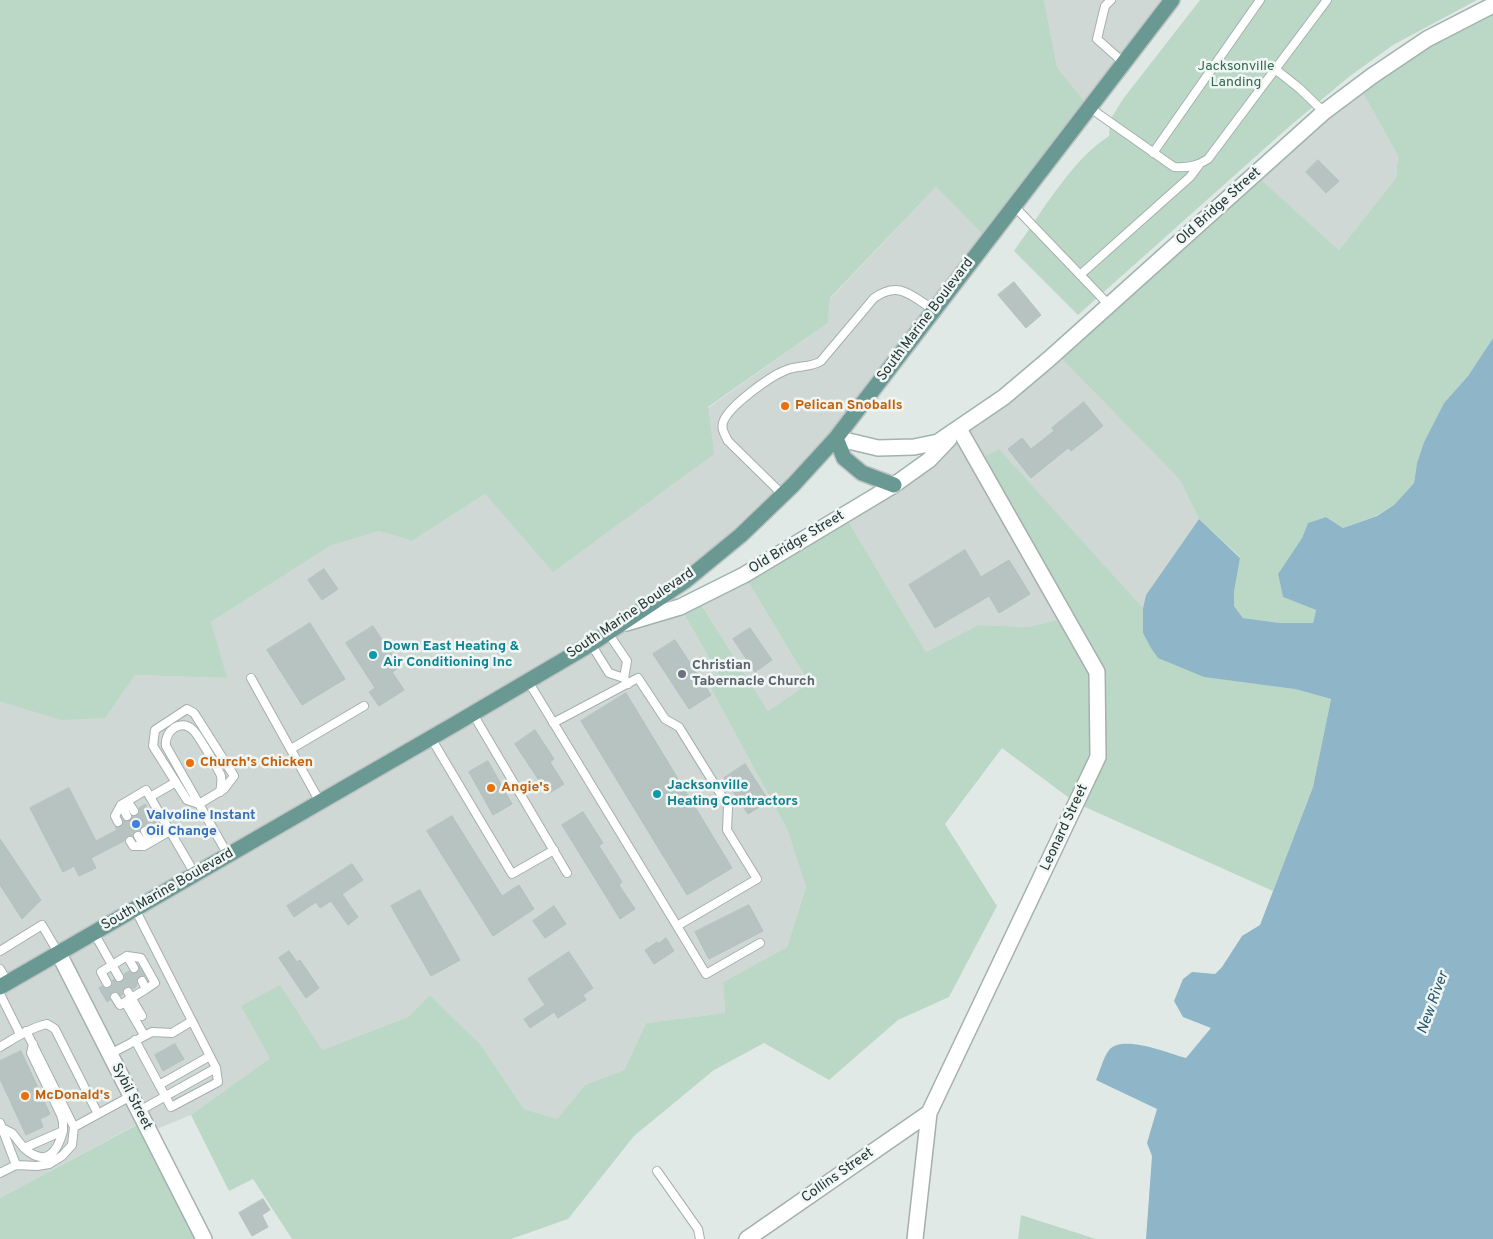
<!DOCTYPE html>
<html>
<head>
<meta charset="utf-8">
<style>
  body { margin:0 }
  canvas { display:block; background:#e0e9e6 }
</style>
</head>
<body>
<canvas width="1493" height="1239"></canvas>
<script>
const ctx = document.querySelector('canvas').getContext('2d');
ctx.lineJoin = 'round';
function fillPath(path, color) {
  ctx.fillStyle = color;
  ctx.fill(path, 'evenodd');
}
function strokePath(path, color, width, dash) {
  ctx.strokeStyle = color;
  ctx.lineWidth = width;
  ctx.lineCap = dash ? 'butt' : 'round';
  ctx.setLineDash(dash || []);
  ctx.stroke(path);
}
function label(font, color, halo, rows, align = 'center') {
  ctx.font = font + ' Overpass,sans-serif';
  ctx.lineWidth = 5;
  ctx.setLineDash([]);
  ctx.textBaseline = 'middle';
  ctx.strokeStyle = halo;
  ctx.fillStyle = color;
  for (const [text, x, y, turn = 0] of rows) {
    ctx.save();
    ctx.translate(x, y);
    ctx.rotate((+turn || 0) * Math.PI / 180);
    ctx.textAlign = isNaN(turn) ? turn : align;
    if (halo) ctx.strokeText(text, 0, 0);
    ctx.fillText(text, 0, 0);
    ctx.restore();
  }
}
fillPath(new Path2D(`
  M 1044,0 L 1172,0 L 1090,108 L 1057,67 Z
  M 1359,86 L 1398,156 L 1396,178 L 1339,250 L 1255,174 Z
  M 936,187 L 988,240 L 793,485 L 619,624 L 680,607 L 720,677 L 709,685 L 787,829 L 806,887 L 787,947 L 723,982 L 725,1013 L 646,1023 L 624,1070 L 585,1085 L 557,1119 L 524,1109 L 480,1044 L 430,995 L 408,1017 L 322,1050 L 270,1058 L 191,1115 L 149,1132 L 143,1121 L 0,1198 L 0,703 L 135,675 L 226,678 L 211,622 L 330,546 L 379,531 L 412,541 L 485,494 L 553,571 L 708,408 L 828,323 L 830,299 Z
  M 1056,353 L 1180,480 L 1199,519 L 1146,595 L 1143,608 L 999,450 L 1067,618 L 1028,627 L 978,625 L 926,652 L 844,514 L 894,485 Z
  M 744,575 L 809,683 L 768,711 L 697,598 Z`), '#cfd8d5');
fillPath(new Path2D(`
  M 0,0 L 1044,0 L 1057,67 L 1090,108 L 988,240 L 936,187 L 830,298 L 828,323 L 708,407 L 714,454 L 553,572 L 485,494 L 412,541 L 379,531 L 330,546 L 211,622 L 227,678 L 135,675 L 105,718 L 62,720 L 2,702 L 0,703 Z
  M 1200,0 L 1477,0 L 1393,45 L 1350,76 L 1291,125 L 1078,315 L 1014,251 C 1040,215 1072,159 1109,136 L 1110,120 L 1123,99 Z
  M 1493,5 L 1493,338 L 1468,376 L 1444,403 L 1424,442 L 1417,463 L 1414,483 L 1394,505 L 1376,516 L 1343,528 L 1326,517 L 1308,523 L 1302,538 L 1278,574 L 1283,597 L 1316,610 L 1313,623 L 1280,623 L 1243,618 L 1234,606 L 1234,592 L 1240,557 L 1199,519 L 1180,480 L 1056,353 L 1255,174 L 1339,250 L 1396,178 L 1398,156 L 1359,86 Z
  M 999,449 L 1143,608 L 1143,633 L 1295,689 L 1331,699 L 1313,787 L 1273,891 L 1076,803 L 1002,748 L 945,824 L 997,906 L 949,997 L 898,1020 L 829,1080 L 764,1043 L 714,1070 L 634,1136 L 568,1219 L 511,1239 L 292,1239 L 253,1179 L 229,1191 L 191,1115 L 270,1058 L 241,1006 L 280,985 L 322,1050 L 408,1017 L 430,995 L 480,1044 L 524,1109 L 557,1119 L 585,1085 L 624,1070 L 646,1023 L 725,1013 L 723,982 L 787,947 L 806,887 L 787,829 L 709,685 L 720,677 L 680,607 L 697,598 L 768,711 L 809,683 L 744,575 L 844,514 L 926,652 L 978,625 L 1028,627 L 1066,618 L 977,461 Z
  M 144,1121 L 204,1239 L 0,1239 L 0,1198 Z
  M 1021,1215 L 1096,1239 L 1018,1239 Z`), '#bbd8c7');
fillPath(new Path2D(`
  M 1493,338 L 1493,1239 L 1146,1239 L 1152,1156 L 1147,1143 L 1157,1109 L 1096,1080 C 1100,1071 1103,1058 1109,1050 C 1122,1034 1168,1053 1186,1058 L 1211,1028 L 1183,1017 L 1174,1001 L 1183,979 L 1192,972 L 1215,974 L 1222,967 L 1242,936 L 1260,925 L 1313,787 L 1331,699 L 1295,689 L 1204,677 L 1158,658 L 1151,648 L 1143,633 L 1143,608 L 1146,595 L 1199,519 L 1240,558 L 1234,592 L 1234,606 L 1243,618 L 1280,623 L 1313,623 L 1316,610 L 1283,597 L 1278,574 L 1302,538 L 1308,523 L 1326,517 L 1343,528 L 1377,516 L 1394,505 L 1414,483 L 1417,463 L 1424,442 L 1444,403 L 1468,376 Z`), '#8eb6c8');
const building = new Path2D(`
  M 1318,160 L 1339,181 L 1326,193 L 1306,172 Z
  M 1014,282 L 1041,315 L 1026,328 L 998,295 Z
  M 1084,402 L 1103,426 L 1071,451 L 1068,448 L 1031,478 L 1008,449 L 1022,438 L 1031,449 L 1054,431 L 1052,428 Z
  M 965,550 L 981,577 L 1009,560 L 1030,594 L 999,613 L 989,596 L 935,628 L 909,585 Z
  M 324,569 L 338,589 L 322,600 L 308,580 Z
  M 310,623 L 345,679 L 302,705 L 267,650 Z
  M 373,626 L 400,667 L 392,672 L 404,690 L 379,706 L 369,692 L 375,688 L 346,643 Z
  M 750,628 L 772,660 L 755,672 L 733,639 Z
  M 675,640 L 711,695 L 689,709 L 653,654 Z
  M 626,693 L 732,868 L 687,895 L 581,721 Z
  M 535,730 L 554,759 L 550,762 L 564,784 L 548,794 L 515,744 Z
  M 488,761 L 512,804 L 493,815 L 469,772 Z
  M 745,764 L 769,801 L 748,814 L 724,778 Z
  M 69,788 L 96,841 L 117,830 L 115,827 L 122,825 L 123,820 L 129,821 L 133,816 L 137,815 L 140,811 L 139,808 L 145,804 L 157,822 L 149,828 L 146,825 L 142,826 L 139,831 L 135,831 L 132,836 L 127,836 L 124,841 L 91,858 L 96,868 L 79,876 L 74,866 L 63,872 L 30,808 Z
  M 583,812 L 603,843 L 599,846 L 622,882 L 619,885 L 635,909 L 620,919 L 562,825 Z
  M 452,816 L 502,896 L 519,885 L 534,909 L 493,936 L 427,831 Z
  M 0,839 L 41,900 L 22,919 L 0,885 Z
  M 352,864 L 363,880 L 342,894 L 358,917 L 348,925 L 331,901 L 320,908 L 316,902 L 294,917 L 287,906 Z
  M 420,890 L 460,960 L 431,976 L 391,906 Z
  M 749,905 L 763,931 L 709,959 L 695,932 Z
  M 554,906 L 566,924 L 545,938 L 533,921 Z
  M 666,938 L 674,951 L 654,964 L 645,950 L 657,942 L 659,943 Z
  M 289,951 L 297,962 L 300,960 L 319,988 L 306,998 L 279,958 Z
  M 569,952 L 593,988 L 583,995 L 586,1000 L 558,1018 L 554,1012 L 530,1028 L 524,1019 L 545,1005 L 528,979 Z
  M 139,966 L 145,976 L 138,978 L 136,987 L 133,989 L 130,987 L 126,987 L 123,990 L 123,994 L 121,996 L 117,992 L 112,992 L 110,995 L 110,1000 L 107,1002 L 99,988 L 102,986 L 106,989 L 110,988 L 113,984 L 112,981 L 114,979 L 117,982 L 121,982 L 125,978 L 124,974 L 129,971 L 132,973 L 136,973 L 139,970 Z
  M 175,1044 L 184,1059 L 163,1071 L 155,1055 Z
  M 21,1051 L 50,1114 L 40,1119 L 43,1127 L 26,1135 L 0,1079 L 0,1061 Z
  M 263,1199 L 270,1210 L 262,1215 L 268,1227 L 252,1236 L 239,1213 Z`);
fillPath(building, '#b6c3c0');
strokePath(building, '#b3c2be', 1);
const service = new Path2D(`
  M 1111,0 L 1105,6 L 1097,39 L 1124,63
  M 1275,69 L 1299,88 L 1324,112
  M 1090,108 L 1174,167 C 1188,168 1197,166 1208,159 L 1327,0
  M 1153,153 L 1260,0
  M 1014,206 L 1109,305
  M 1080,275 L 1190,177 L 1199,165
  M 783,495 L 728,441 C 725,435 720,428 724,420 C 731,405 769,377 784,371 C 796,365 811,368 821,361 L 874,298 C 900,280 911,296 934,310
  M 608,633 L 627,661 L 624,678
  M 591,644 L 609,673 L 624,678 L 628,684
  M 251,678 L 320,802
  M 528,681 L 677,926 L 757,879 L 727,830 L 728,806 L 679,727 L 665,719 L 638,678 L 553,723
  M 187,709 L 194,713 L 234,776 L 224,789 L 199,804 L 187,800 L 153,746 L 155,730 Z
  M 473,714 L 567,873
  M 431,738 L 512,874 L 554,850
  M 291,749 L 364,706
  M 220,792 C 221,787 222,781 221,776 C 220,772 197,733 193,730 C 181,718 164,731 166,746 L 228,855
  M 150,797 L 176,782
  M 121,805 L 130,805 L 134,811
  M 121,805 L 127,816
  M 118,822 L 115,816 L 121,805 L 146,790 L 195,874
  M 138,836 L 144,846
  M 130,841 L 133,846 L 144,846 L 170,831
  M 144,846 L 148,837 L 145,831
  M 135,909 L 216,1068 L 218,1082 L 171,1107 L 135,1040
  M 677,926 L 706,974 L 760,943
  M 94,933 L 119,977
  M 0,951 L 42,925 L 59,954
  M 127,956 L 141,958 L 155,983 L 146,989
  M 0,969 L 8,983
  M 107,983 L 101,972 L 127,956 L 134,968
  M 128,992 L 142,1016
  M 0,994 L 20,1034
  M 115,997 L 120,1005 L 146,989 L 142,981
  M 125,1002 L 144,1035
  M 26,1031 L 74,1127
  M 0,1047 C 15,1038 30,1028 47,1024 L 55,1029 L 98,1114
  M 110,1054 L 152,1032 L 172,1033 L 192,1021
  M 159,1085 L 210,1056
  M 139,1111 L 216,1068
  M 0,1123 L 16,1165
  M 2,1128 L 12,1133 L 24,1148 L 63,1131 L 63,1122 L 61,1115 L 31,1053 L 33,1044
  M 24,1148 C 45,1167 57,1154 63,1131
  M 657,1171 L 698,1229 L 700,1239
  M 0,1173 L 16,1165 L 37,1166 L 49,1164 L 62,1156 L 72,1145 L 74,1127 L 131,1096`);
const minor = new Path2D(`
  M 59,954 L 204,1239
  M 747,1239 L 929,1113
  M 915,1239 L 929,1113 L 1098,757 L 1097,672 L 959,429`);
const secondary = new Path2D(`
  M 836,438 L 878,448 L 914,447 L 938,442 L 1004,397 L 1049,359 L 1324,112 L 1372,76 L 1427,39 L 1493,5
  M 626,623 L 680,607 L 744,575 L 894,485 L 929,460 L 949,439`);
const primary = new Path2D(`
  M 836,438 L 844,458 L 862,473 L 894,485
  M 0,987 L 455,724 L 591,644 L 685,581 L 741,535 L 793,485 L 836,438 L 1172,0`);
strokePath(service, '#a4b0ad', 10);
strokePath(minor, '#a4b0ad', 18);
strokePath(secondary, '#a1b3af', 18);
strokePath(primary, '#bdc3c2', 18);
strokePath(service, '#fff', 8);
strokePath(minor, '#fff', 15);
strokePath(secondary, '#fff', 15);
strokePath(primary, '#6a9994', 15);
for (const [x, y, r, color] of [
  [785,406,5,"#e8710a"],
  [373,655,5,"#0f9aa8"],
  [682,674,5,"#6b7280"],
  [190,763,5,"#e8710a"],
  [491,788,5,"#e8710a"],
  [657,794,5,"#0f9aa8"],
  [136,824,5,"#3f7fe0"],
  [25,1096,5,"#e8710a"]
]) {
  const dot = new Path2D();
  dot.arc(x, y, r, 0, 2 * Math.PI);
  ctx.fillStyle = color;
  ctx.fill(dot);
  strokePath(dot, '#f0f6f4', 2);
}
label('14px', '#32694f', '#f0f6f4', [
  ["Jacksonville",1236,67],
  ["Landing",1236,83]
]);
label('14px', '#233735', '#f0f6f4', [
  ["Old Bridge Street",1219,207,-42],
  ["South Marine Boulevard",926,320,-53],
  ["Old Bridge Street",797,543,-31],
  ["South Marine Boulevard",631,614,-34],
  ["Leonard Street",1065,828,-65],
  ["South Marine Boulevard",168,890,-30],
  ["Sybil Street",131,1097,63],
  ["Collins Street",838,1176,-35]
]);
label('bold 14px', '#c56008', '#f0f6f4', [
  ["Pelican Snoballs",795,406],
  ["Church's Chicken",200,763],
  ["Angie's",501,788],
  ["McDonald's",35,1096]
], 'left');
label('bold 14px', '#0d838f', '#f0f6f4', [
  ["Down East Heating &",383,647],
  ["Air Conditioning Inc",383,663],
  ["Jacksonville",667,786],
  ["Heating Contractors",667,802]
], 'left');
label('bold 14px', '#5b616d', '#f0f6f4', [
  ["Christian",692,666],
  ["Tabernacle Church",692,682]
], 'left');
label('bold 14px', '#366cbe', '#f0f6f4', [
  ["Valvoline Instant",146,816],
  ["Oil Change",146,832]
], 'left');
label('italic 15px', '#25556b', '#f0f6f4', [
  ["New River",1434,1003,-70]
]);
</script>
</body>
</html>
